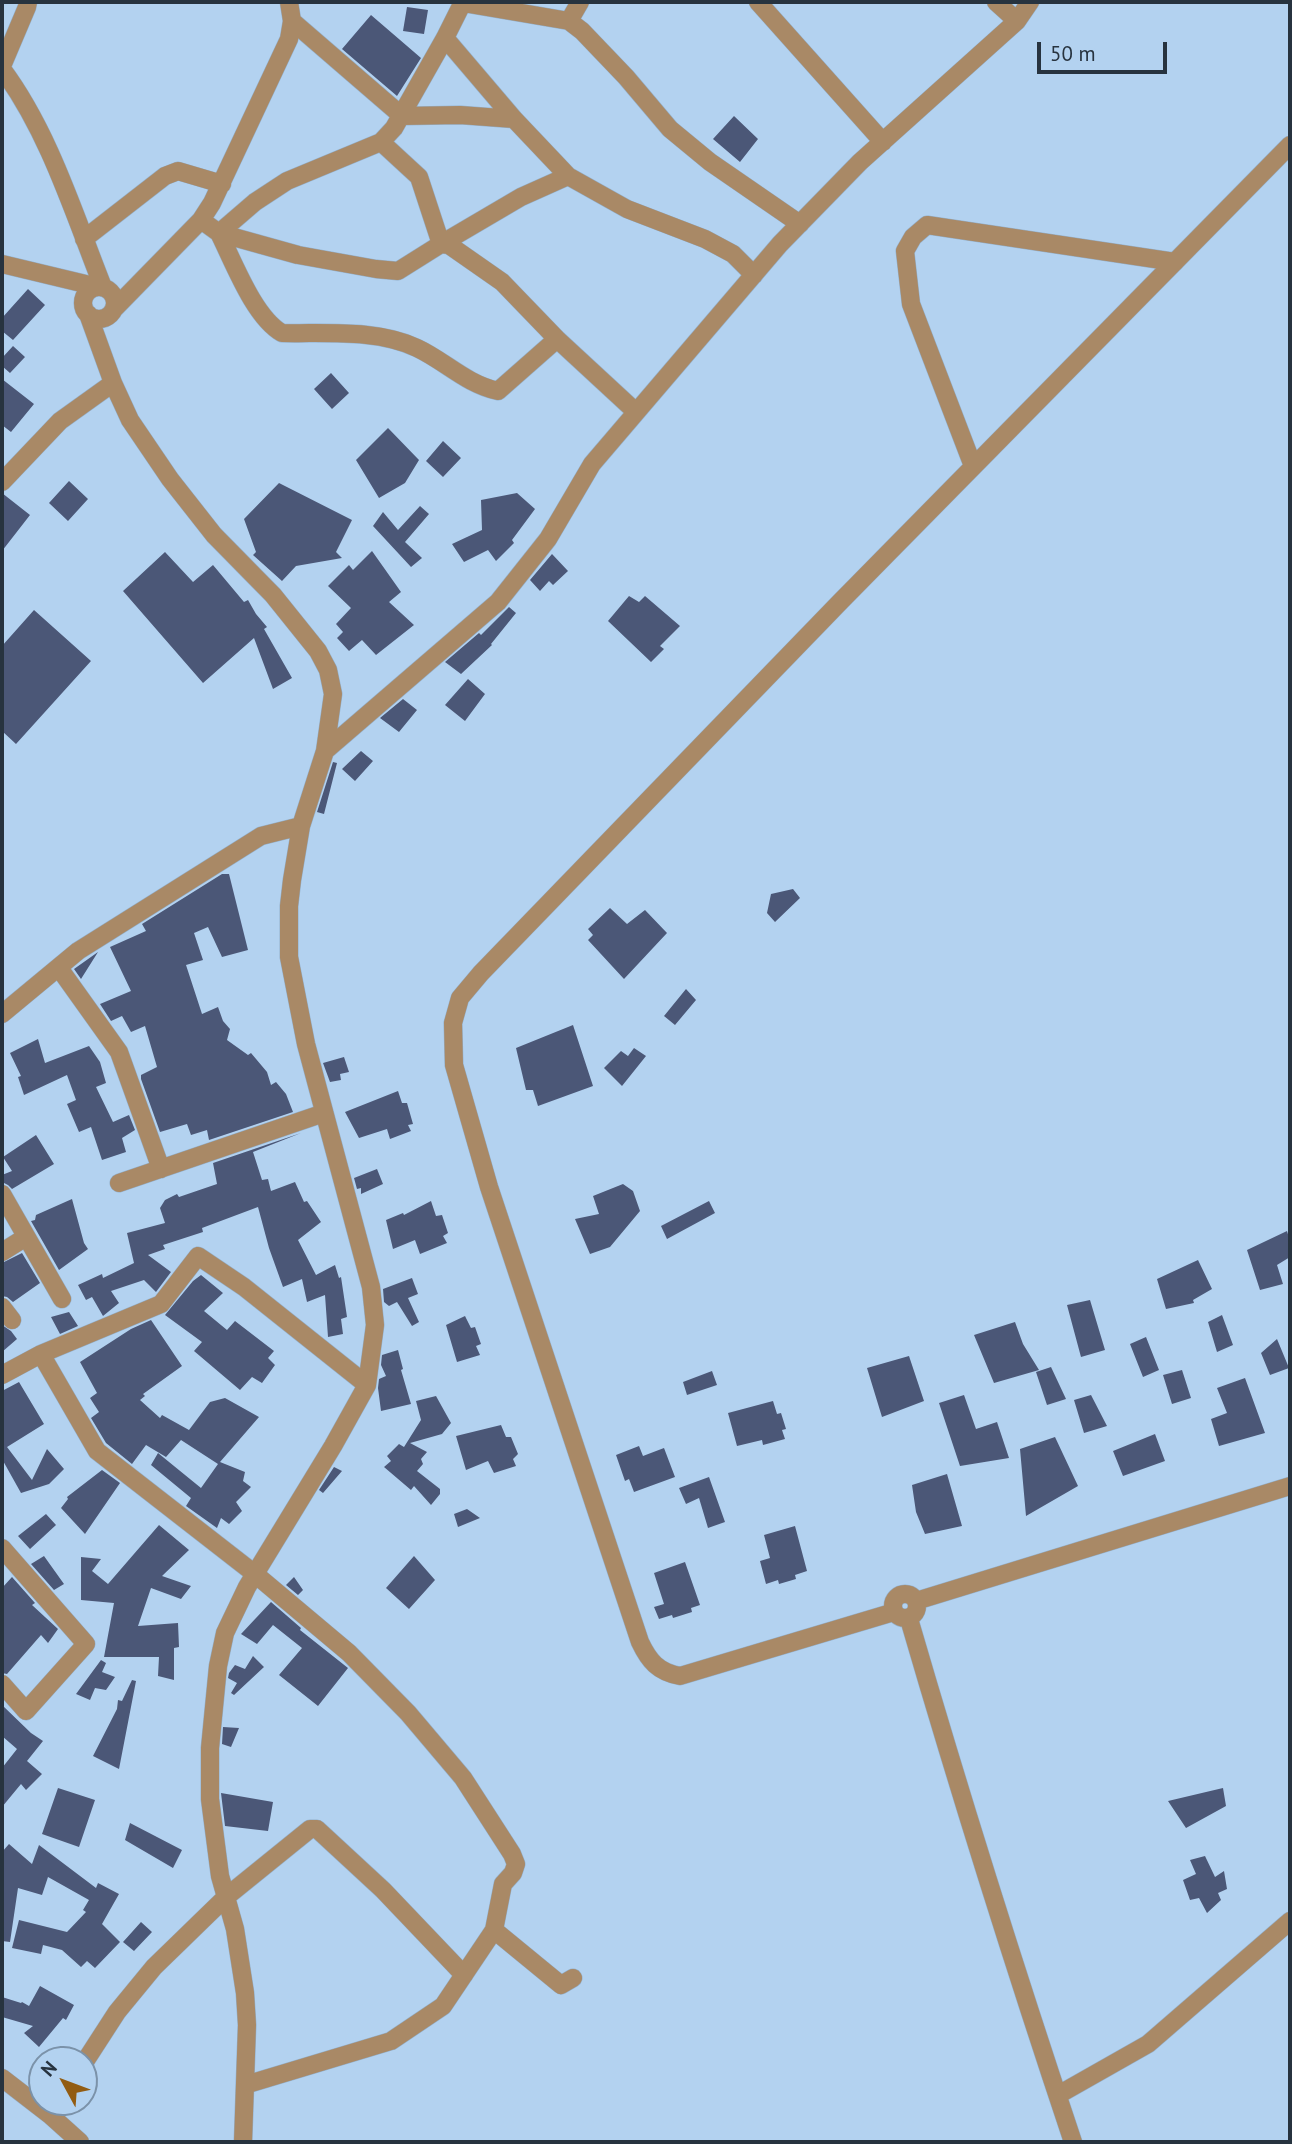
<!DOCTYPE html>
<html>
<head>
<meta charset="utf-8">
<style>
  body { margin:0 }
  #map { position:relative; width:1292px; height:2144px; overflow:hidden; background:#b3d2f0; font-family:"PT Sans",sans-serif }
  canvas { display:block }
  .frame { position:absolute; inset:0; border:4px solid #27333f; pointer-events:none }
  .north { position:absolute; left:28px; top:2046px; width:70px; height:70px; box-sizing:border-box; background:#b3d2f0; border:2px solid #7b92a9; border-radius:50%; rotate:311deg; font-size:19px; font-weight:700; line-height:28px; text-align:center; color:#27333f }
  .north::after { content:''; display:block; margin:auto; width:24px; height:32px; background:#925c12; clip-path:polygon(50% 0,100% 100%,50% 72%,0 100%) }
  .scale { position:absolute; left:1037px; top:42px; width:130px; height:32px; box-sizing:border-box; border:4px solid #27333f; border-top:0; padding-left:9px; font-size:21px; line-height:24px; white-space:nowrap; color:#27333f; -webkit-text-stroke:5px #b3d2f0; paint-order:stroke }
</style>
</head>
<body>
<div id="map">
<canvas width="1292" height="2144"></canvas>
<div class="frame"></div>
<div class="north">N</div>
<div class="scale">50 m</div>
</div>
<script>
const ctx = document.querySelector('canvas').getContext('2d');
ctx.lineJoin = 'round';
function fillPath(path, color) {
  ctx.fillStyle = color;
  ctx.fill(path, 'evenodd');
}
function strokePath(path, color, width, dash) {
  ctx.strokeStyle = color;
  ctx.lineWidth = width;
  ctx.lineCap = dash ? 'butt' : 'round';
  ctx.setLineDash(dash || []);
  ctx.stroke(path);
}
fillPath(new Path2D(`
  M 407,7 L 428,10 L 424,34 L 403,31 Z
  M 371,15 L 421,58 L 397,96 L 342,49 Z
  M 734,116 L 758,139 L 740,162 L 713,139 Z
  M 28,289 L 45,305 L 13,340 L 2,331 L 2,318 Z
  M 13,346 L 25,357 L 10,373 L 2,366 L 2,358 Z
  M 331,373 L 349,393 L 332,409 L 314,389 Z
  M 2,379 L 34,404 L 11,432 L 2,425 Z
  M 388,428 L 419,460 L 405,483 L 379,498 L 356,460 Z
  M 443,441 L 461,458 L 443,477 L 426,461 Z
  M 69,481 L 88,499 L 68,521 L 49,503 Z
  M 279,483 L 352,520 L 336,552 L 342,558 L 296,566 L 282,581 L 253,555 L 256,552 L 244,519 Z
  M 2,493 L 30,515 L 2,551 Z
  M 517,493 L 535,509 L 512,540 L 514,543 L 496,561 L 488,550 L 464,562 L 452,544 L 482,530 L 481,500 Z
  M 420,506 L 429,514 L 405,542 L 422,558 L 411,567 L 373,526 L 383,512 L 398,530 Z
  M 372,551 L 401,592 L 389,602 L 414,625 L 376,655 L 362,640 L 349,651 L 337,638 L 343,632 L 336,624 L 351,608 L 328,586 L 349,565 L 353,570 Z
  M 165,552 L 193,582 L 213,565 L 244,602 L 248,600 L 256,614 L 267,627 L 264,629 L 292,678 L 273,689 L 254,638 L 203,683 L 123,591 Z
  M 552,554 L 568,571 L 553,585 L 549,581 L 540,591 L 530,580 Z
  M 629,596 L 639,602 L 645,596 L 680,626 L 660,646 L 664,649 L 651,662 L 608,621 Z
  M 509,607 L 516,613 L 491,644 L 492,645 L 461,674 L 445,662 L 479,633 L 481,635 Z
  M 34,610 L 91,661 L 16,744 L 2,731 L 2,646 Z
  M 468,679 L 485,694 L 465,721 L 445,705 Z
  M 403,699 L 417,710 L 399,732 L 380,718 Z
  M 361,751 L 373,761 L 355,781 L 342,769 Z
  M 333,762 L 337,763 L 324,814 L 317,812 Z
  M 222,874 L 229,874 L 248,950 L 222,957 L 208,927 L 194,933 L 203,960 L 186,965 L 202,1014 L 218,1007 L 223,1021 L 230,1029 L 227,1040 L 248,1055 L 251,1053 L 267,1072 L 271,1085 L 276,1082 L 286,1094 L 293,1112 L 209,1140 L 207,1130 L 191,1135 L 187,1124 L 160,1132 L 141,1079 L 141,1075 L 157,1067 L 145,1026 L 131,1032 L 122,1016 L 111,1021 L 100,1004 L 131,991 L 110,947 L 146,931 L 142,924 Z
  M 793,889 L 800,898 L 775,922 L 767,913 L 771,894 Z
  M 610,908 L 627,924 L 645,910 L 667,933 L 624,979 L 588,940 L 593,935 L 588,929 Z
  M 98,952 L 81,979 L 74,969 Z
  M 686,989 L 696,1000 L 675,1025 L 664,1016 Z
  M 573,1025 L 593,1086 L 538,1106 L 533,1090 L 526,1090 L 516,1048 Z
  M 38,1039 L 45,1063 L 89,1046 L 100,1062 L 106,1083 L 96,1087 L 113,1122 L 129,1115 L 135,1130 L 122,1138 L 126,1152 L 102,1160 L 91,1127 L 79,1132 L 67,1104 L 76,1100 L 67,1075 L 24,1095 L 18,1077 L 21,1076 L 10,1053 Z
  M 634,1048 L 646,1056 L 622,1086 L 604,1068 L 621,1051 L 628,1056 Z
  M 344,1057 L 349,1072 L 340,1074 L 341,1080 L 330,1082 L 323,1063 Z
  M 398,1091 L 402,1103 L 407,1103 L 413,1124 L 408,1125 L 411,1131 L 390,1139 L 387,1129 L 359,1138 L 345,1112 Z
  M 301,1133 L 253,1152 L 262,1180 L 268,1179 L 271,1191 L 295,1182 L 304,1202 L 307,1201 L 321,1222 L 298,1240 L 316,1275 L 335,1265 L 339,1278 L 341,1277 L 347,1317 L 341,1319 L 343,1334 L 328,1337 L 325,1295 L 307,1302 L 302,1279 L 283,1287 L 269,1248 L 258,1207 L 202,1228 L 203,1232 L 163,1245 L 165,1249 L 148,1255 L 171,1272 L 156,1292 L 144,1280 L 111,1291 L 119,1303 L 103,1316 L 92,1297 L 86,1300 L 78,1285 L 102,1274 L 103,1278 L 134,1263 L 127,1233 L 165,1223 L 160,1208 L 165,1200 L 177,1194 L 179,1197 L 217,1184 L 213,1163 Z
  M 36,1135 L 54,1164 L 12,1189 L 8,1185 L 2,1182 L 2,1175 L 12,1171 L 3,1157 Z
  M 377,1169 L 383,1184 L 361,1194 L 361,1188 L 357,1189 L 354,1178 Z
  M 623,1184 L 633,1191 L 640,1211 L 610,1247 L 590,1254 L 575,1219 L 599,1214 L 593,1196 Z
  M 72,1199 L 84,1243 L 88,1249 L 59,1270 L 31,1221 L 35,1220 L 36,1215 Z
  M 431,1201 L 436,1216 L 442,1215 L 448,1233 L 443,1236 L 447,1243 L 420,1254 L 415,1240 L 393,1249 L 386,1220 L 403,1213 L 404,1215 Z
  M 709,1201 L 715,1213 L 667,1239 L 661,1226 Z
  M 1287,1231 L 1290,1241 L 1290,1257 L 1277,1265 L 1283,1284 L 1260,1290 L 1247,1250 Z
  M 22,1253 L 40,1283 L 13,1302 L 7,1297 L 2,1296 L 2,1263 Z
  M 1198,1260 L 1212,1289 L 1193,1300 L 1194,1303 L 1166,1309 L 1157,1279 Z
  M 201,1275 L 223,1293 L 204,1311 L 227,1330 L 235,1321 L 274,1351 L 268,1358 L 275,1365 L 262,1383 L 252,1377 L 240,1390 L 194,1351 L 202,1342 L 165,1315 L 193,1281 Z
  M 412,1278 L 418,1294 L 408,1298 L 419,1322 L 412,1326 L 397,1302 L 389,1306 L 384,1302 L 383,1289 Z
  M 1090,1300 L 1105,1350 L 1081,1357 L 1067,1305 Z
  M 69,1312 L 78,1326 L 60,1334 L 51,1317 Z
  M 1222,1315 L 1233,1345 L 1217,1352 L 1208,1322 Z
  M 465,1316 L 471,1328 L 475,1327 L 481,1344 L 476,1346 L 480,1355 L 457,1362 L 446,1325 Z
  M 151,1320 L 182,1366 L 143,1394 L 145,1396 L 140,1400 L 160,1418 L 162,1415 L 189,1430 L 210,1402 L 225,1398 L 259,1417 L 220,1462 L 245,1472 L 243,1481 L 251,1487 L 236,1502 L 242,1511 L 229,1524 L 221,1518 L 217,1528 L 186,1506 L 191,1498 L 151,1465 L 158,1453 L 201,1488 L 218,1464 L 181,1440 L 166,1457 L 146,1445 L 132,1464 L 106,1443 L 91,1418 L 99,1412 L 90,1398 L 97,1393 L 80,1362 L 131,1329 Z
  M 1015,1322 L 1023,1344 L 1039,1370 L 994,1383 L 974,1335 Z
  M 2,1325 L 11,1331 L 17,1339 L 2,1352 Z
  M 1146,1337 L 1159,1370 L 1143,1377 L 1130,1344 Z
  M 1277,1339 L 1289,1368 L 1270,1375 L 1261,1353 Z
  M 398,1350 L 403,1369 L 401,1370 L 411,1404 L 381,1411 L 378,1388 L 379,1379 L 386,1376 L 381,1365 L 382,1355 Z
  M 909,1356 L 924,1401 L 882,1417 L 867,1368 Z
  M 1051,1367 L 1066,1399 L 1047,1405 L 1036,1372 Z
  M 1182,1370 L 1191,1398 L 1172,1404 L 1163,1375 Z
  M 712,1371 L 717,1385 L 687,1395 L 683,1382 Z
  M 1245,1378 L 1265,1433 L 1219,1446 L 1211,1419 L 1227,1413 L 1217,1388 Z
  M 19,1382 L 44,1424 L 7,1447 L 32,1480 L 47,1449 L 64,1469 L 49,1484 L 21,1493 L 2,1459 L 2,1391 Z
  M 964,1395 L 976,1429 L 997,1422 L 1009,1458 L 960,1466 L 939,1403 Z
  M 1091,1395 L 1107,1426 L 1084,1433 L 1074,1400 Z
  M 436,1396 L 451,1423 L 442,1434 L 410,1443 L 427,1452 L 421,1459 L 423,1464 L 417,1471 L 440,1489 L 440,1494 L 431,1505 L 414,1486 L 411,1490 L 384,1467 L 391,1461 L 387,1456 L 399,1444 L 404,1447 L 421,1420 L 416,1401 Z
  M 773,1401 L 777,1414 L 781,1413 L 786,1429 L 782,1430 L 785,1439 L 763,1445 L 762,1440 L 737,1446 L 728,1413 Z
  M 501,1425 L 506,1437 L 511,1437 L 518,1454 L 513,1459 L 516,1466 L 494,1473 L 488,1461 L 466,1470 L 456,1436 Z
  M 1155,1434 L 1165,1461 L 1123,1476 L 1113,1451 Z
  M 1055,1437 L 1078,1486 L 1026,1516 L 1020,1449 Z
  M 639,1446 L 643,1456 L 664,1448 L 675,1477 L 634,1492 L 629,1479 L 625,1481 L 616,1455 Z
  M 334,1467 L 342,1471 L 323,1493 L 319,1490 Z
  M 102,1470 L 120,1483 L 85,1534 L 61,1508 L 68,1499 L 67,1497 Z
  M 947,1474 L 962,1526 L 925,1534 L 916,1512 L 912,1485 Z
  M 709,1477 L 725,1522 L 708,1528 L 699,1498 L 686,1504 L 679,1488 Z
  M 467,1509 L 480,1518 L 458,1527 L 454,1514 Z
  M 46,1514 L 56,1525 L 30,1549 L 18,1536 Z
  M 159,1525 L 189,1550 L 162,1576 L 191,1586 L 181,1599 L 151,1588 L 138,1626 L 178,1623 L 179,1647 L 174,1648 L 174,1680 L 158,1676 L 159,1657 L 104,1657 L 114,1603 L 81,1600 L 81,1557 L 101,1559 L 92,1571 L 108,1584 Z
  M 795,1526 L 807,1571 L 795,1575 L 796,1579 L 779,1584 L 778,1580 L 766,1584 L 760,1561 L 770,1558 L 764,1535 Z
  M 44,1556 L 64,1584 L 54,1590 L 31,1564 Z
  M 414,1556 L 435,1580 L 409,1609 L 386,1588 Z
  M 685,1562 L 700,1605 L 691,1608 L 692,1612 L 673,1618 L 672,1615 L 659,1619 L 654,1607 L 664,1604 L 654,1573 Z
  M 12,1577 L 35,1603 L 32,1605 L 58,1629 L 48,1643 L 41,1635 L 7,1674 L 2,1673 L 2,1588 Z
  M 294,1577 L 303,1590 L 298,1595 L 286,1585 Z
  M 271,1602 L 301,1628 L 300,1630 L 348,1668 L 318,1706 L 279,1675 L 302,1648 L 273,1625 L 257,1644 L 241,1634 Z
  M 253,1656 L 264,1667 L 234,1695 L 231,1693 L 237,1683 L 228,1678 L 229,1673 L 235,1665 L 245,1669 Z
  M 101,1660 L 106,1663 L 102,1672 L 115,1677 L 106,1690 L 95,1688 L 90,1700 L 76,1694 Z
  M 132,1680 L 136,1681 L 119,1769 L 93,1756 L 117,1709 L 118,1700 L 122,1701 Z
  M 2,1705 L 31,1733 L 43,1741 L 27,1761 L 42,1774 L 26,1790 L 21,1784 L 2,1807 L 2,1768 L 17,1749 L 2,1736 Z
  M 223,1727 L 239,1728 L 231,1747 L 222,1744 Z
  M 58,1788 L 95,1800 L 79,1847 L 42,1834 Z
  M 1223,1788 L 1226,1806 L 1186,1828 L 1168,1801 Z
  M 221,1793 L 273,1802 L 268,1831 L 225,1826 Z
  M 130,1823 L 182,1850 L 173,1868 L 125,1840 Z
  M 9,1844 L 32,1864 L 39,1845 L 96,1888 L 98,1883 L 119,1894 L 102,1924 L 120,1942 L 95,1968 L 87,1961 L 81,1967 L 62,1950 L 43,1945 L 41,1954 L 12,1948 L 19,1920 L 67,1932 L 86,1912 L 83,1910 L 89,1900 L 48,1877 L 42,1895 L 18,1888 L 10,1942 L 2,1941 L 2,1852 Z
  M 1205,1856 L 1215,1877 L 1224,1871 L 1227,1889 L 1218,1893 L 1221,1900 L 1207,1913 L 1199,1898 L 1190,1900 L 1183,1880 L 1196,1874 L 1190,1860 Z
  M 141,1922 L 152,1932 L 134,1951 L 123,1942 Z
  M 40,1986 L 74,2005 L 66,2020 L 63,2018 L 39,2047 L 24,2033 L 33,2026 L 2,2017 L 2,1997 L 21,2003 L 22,2002 L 29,2006 Z`), '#4b5777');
const minor = new Path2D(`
  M 758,2 L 883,142
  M 996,2 L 1017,21
  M 463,3 L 569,21 L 582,31 L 626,77 L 670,129 L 710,162 L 800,224
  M 292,21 L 402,116 L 460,115 L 514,119
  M 569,21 L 580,2
  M 445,38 L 514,119 L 568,176 L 627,209 L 705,239 L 733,254 L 754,275
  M 2,66 L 27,7 L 28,2
  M 2,69 C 49,132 74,214 103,287
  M 381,142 L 419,177 L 441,244 L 521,197 L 568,176
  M 201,220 L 219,233 L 298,255 L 376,269 L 398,271 L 441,244 L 449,245 L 502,282 L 557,339 L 636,412
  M 219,233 C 234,263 254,317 282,333 C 326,334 377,329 417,348 C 445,361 466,384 498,391 L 557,339
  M 219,233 L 255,202 L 287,181 L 381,142 L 394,128 L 445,38 L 463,2
  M 84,239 L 165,176 L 178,171 L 222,184
  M 2,264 L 98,287
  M83 303a16 16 0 1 1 32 0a16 16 0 1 1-32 0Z
  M 115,308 L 201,220 L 212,203 L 289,39 L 292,21 L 289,2
  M 88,314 L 113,383 L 130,420 L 170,479 L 214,535 L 273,595 L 318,651 L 328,670 L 333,694 L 325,751 L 301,826 L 292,880 L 289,906 L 289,957 L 306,1044 L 371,1287 L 375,1325 L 367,1385 L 333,1446 L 247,1587 L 225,1633 L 218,1666 L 210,1748 L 210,1799 L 220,1876 L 235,1929 L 245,1993 L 247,2025 L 243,2142
  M 973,466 L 911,304 L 905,251 L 913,237 L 927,225 L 1175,262
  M 2,482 L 60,421 L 113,383
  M 325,751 L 498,602 L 548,539 L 592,464 L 780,244 L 860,162 L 1017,21 L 1030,2
  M 59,968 L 119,1052 L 161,1169
  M 2,1014 L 78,951 L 261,836 L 301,826
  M 119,1183 L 324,1113
  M 2,1194 L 62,1299
  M 2,1252 L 26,1237
  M 2,1307 L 12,1320
  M 41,1354 L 97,1451 L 255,1574 L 349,1653 L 408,1713 L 463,1778 L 512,1854 L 516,1864 L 513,1873 L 503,1884 L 494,1930 L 443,2006 L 391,2041 L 245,2085
  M 2,1375 L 41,1354 L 161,1304 L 198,1256 L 244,1287 L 367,1385
  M 2,1548 L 86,1644 L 26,1711 L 2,1684
  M893 1606a12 12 0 1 1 24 0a12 12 0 1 1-24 0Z
  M 916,1601 L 1290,1486
  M 894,1612 L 680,1676 C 658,1672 649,1661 640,1642 L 489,1187 L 454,1065 L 453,1023 L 460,998 L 481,973 L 841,601 L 1290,145
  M 909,1619 C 960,1794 1015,1969 1073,2142
  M 494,1930 L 561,1985 L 573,1978
  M 84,2063 L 117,2012 L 154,1967 L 226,1897 L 310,1829 L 317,1829 L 383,1890 L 464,1975
  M 2,2078 L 50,2115 L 80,2142
  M 1058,2095 L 1148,2044 L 1290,1921`);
strokePath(minor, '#94afc9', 19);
strokePath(minor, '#a98966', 18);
</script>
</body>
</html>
